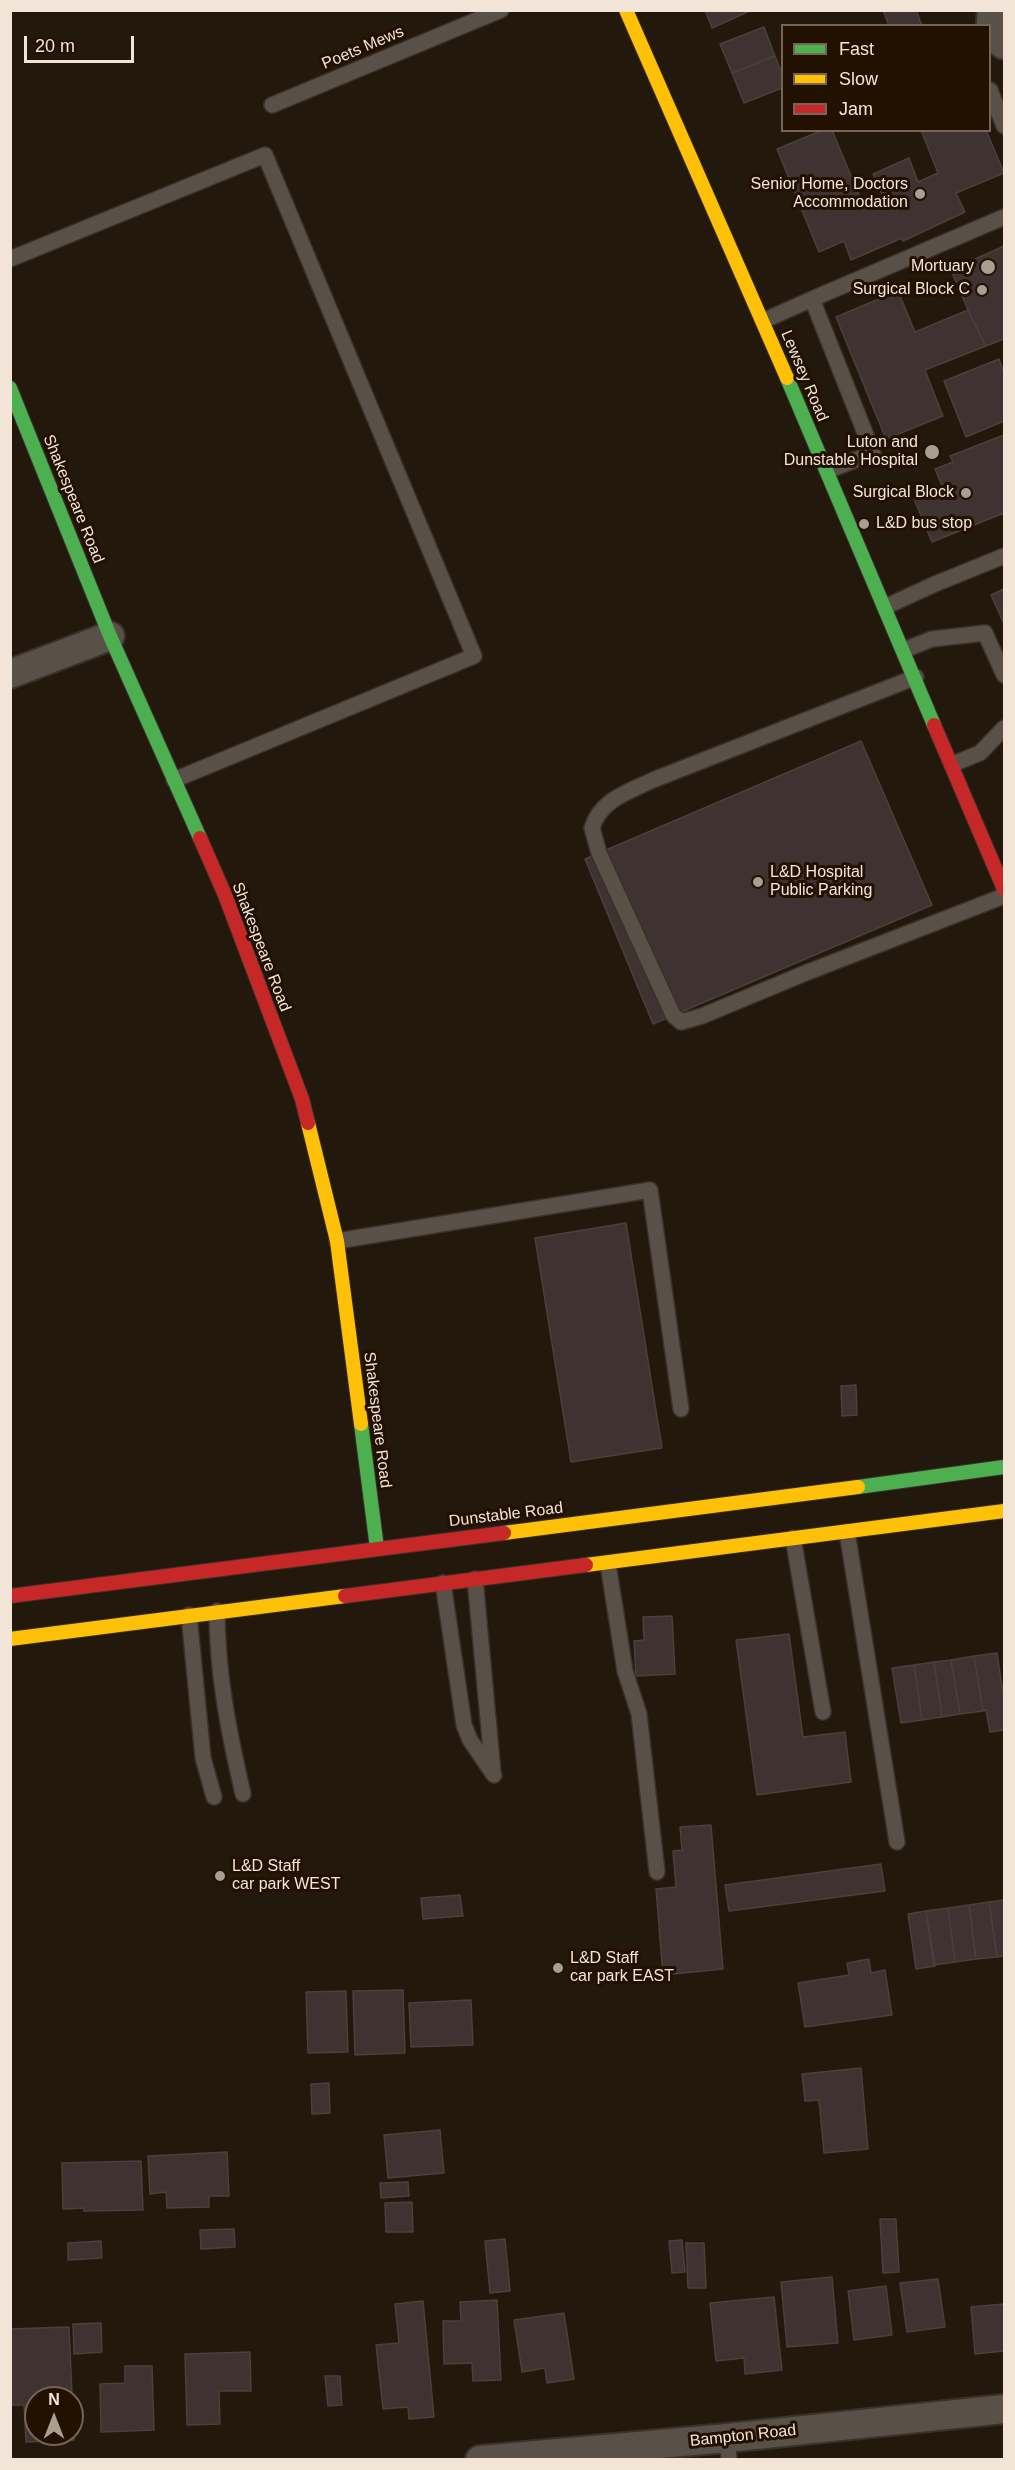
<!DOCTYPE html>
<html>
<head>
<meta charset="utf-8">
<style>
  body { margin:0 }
  #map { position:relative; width:1015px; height:2470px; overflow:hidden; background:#23180c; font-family:Arial,sans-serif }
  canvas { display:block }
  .frame { position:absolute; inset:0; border:12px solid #f2e5d8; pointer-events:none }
  .legend { position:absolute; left:781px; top:24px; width:210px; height:108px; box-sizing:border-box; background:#221000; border:2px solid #756556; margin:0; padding:8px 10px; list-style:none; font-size:18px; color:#f2e5d8 }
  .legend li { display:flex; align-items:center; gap:12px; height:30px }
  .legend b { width:30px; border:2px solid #756556 }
  .north { position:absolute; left:24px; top:2386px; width:60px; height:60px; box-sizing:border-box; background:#221000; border:2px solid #756556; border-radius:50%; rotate:0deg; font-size:16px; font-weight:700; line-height:24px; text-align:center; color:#f2e5d8 }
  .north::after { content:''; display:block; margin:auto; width:21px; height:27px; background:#aa9d91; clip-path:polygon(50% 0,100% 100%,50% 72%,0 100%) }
  .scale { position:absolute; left:24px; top:36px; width:110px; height:27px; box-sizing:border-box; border:3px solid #f2e5d8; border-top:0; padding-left:8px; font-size:18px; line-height:21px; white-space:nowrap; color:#f2e5d8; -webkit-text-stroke:4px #221000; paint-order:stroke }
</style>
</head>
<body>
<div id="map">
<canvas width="1015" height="2470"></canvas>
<div class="frame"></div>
<ul class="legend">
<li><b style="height:8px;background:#4caf50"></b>Fast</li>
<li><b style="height:8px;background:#ffc107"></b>Slow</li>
<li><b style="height:8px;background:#c62828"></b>Jam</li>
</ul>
<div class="north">N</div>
<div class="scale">20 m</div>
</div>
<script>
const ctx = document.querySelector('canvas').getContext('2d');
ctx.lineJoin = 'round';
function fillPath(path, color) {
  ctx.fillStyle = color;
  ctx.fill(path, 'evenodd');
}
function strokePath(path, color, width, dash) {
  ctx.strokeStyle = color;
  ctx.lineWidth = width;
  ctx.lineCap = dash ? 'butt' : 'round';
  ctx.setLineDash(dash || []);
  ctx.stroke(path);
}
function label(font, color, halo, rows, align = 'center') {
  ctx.font = font + ' Arial,sans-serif';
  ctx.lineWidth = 6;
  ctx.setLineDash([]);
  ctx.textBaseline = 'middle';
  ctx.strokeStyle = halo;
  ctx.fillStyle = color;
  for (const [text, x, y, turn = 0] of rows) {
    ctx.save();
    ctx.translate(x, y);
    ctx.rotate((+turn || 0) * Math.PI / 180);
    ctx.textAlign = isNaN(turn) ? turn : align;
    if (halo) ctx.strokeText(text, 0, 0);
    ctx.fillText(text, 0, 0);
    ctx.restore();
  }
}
const building = new Path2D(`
  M 705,10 L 752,10 L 712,28 Z
  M 883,10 L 916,10 L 922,26 L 889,26 Z
  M 764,27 L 775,56 L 732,73 L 720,44 Z
  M 775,56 L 782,74 L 782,88 L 744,103 L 732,73 Z
  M 823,130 L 832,130 L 863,205 L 883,196 L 873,174 L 909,158 L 918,182 L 938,173 L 921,130 L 986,130 L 1004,173 L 956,193 L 965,212 L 903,241 L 902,238 L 851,260 L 844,241 L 819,252 L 777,149 Z
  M 1004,246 L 1004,339 L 986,346 L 968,310 L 951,270 Z
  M 898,291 L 915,332 L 968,310 L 986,346 L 925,370 L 943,416 L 886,439 L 836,317 Z
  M 999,359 L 1004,373 L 1004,421 L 966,437 L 944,381 Z
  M 1004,435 L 1004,513 L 932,542 L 914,499 L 942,486 L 935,469 L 953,462 L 950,456 Z
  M 1004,589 L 1004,624 L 991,595 Z
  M 861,741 L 932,905 L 653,1024 L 585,859 Z
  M 626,1223 L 662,1448 L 571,1462 L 535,1238 Z
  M 856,1385 L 857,1415 L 842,1416 L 841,1386 Z
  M 672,1616 L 675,1674 L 636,1676 L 634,1641 L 644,1640 L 643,1617 Z
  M 789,1634 L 803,1737 L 845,1732 L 851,1782 L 757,1795 L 736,1640 Z
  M 997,1653 L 1004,1699 L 1004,1730 L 990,1732 L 986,1710 L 983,1711 L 974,1656 Z
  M 974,1656 L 983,1711 L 960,1714 L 951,1660 Z
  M 951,1660 L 960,1714 L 942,1717 L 934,1662 Z
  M 934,1662 L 942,1717 L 922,1720 L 914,1665 Z
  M 914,1665 L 922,1720 L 901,1723 L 892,1668 Z
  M 711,1825 L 723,1969 L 663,1975 L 656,1889 L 676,1887 L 673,1851 L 682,1850 L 680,1827 Z
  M 881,1864 L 885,1891 L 729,1911 L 725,1885 Z
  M 460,1895 L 463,1916 L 423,1919 L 421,1898 Z
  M 1004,1900 L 1004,1956 L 997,1957 L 989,1902 Z
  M 989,1902 L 997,1957 L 976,1959 L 969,1905 Z
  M 969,1905 L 976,1959 L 955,1962 L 948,1908 Z
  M 948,1908 L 955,1962 L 934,1965 L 926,1911 Z
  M 926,1911 L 935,1966 L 916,1969 L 908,1914 Z
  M 869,1959 L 871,1973 L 885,1970 L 892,2015 L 805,2027 L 798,1983 L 849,1975 L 847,1963 Z
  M 403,1990 L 405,2053 L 355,2055 L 353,1991 Z
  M 346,1991 L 348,2052 L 308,2053 L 306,1992 Z
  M 471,2000 L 473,2045 L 411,2047 L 409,2003 Z
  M 861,2068 L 868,2149 L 824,2153 L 819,2100 L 805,2101 L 802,2074 Z
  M 329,2083 L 330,2113 L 312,2114 L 311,2084 Z
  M 440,2130 L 444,2173 L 388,2178 L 384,2135 Z
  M 227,2152 L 229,2196 L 209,2196 L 209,2207 L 167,2208 L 166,2192 L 150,2194 L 148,2156 Z
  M 141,2161 L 143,2210 L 84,2211 L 84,2208 L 63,2209 L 62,2163 Z
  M 408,2182 L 409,2196 L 381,2198 L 380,2183 Z
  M 412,2202 L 413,2232 L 386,2232 L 385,2203 Z
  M 880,2219 L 896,2219 L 899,2272 L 883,2273 Z
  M 234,2229 L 235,2247 L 201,2249 L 200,2230 Z
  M 505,2239 L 510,2291 L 490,2293 L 485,2241 Z
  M 682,2240 L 685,2272 L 672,2273 L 669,2241 Z
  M 101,2241 L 102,2258 L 68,2260 L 68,2243 Z
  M 686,2243 L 704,2243 L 706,2288 L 688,2288 Z
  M 832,2277 L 838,2343 L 787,2347 L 781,2282 Z
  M 938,2279 L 945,2327 L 907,2332 L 900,2283 Z
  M 886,2286 L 892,2335 L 854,2340 L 848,2291 Z
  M 774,2297 L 782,2370 L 745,2374 L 744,2358 L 716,2361 L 710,2303 Z
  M 497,2300 L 501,2380 L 473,2381 L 472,2363 L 444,2364 L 443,2321 L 461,2321 L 460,2302 Z
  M 423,2301 L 434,2417 L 409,2419 L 408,2407 L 383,2409 L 376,2345 L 399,2343 L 395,2304 Z
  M 1004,2304 L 1004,2351 L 975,2354 L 971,2307 Z
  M 564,2313 L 574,2379 L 547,2383 L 545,2368 L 522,2372 L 514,2320 Z
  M 101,2323 L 102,2352 L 74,2354 L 73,2324 Z
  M 69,2327 L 74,2440 L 26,2442 L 24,2405 L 10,2405 L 10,2329 ZM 36,2398 L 72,2398 L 72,2434 L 36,2434 Z
  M 250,2352 L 251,2391 L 219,2391 L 220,2424 L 187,2425 L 185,2354 Z
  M 125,2366 L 152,2366 L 154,2430 L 101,2432 L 100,2384 L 125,2383 Z
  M 325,2376 L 340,2376 L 342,2405 L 328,2406 Z`);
fillPath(building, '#3e3330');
strokePath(building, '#4a403c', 1.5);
const lane = new Path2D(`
  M 990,90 L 1004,126
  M 272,105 L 501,10
  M 10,259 L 265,155 L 474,656 L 174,780
  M 812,299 L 1004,217
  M 763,321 L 812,299 L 873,453 L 827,471
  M 885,607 L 935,584 L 1004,556
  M 904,650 L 932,639 L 985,633 L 1004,675
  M 916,677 L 653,780 C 628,792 600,800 592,828 L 599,853 L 673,1015 L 681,1022 L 702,1016 L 808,972 L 1004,896
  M 953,764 L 980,753 L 1004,728
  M 337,1241 L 650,1190 L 681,1409
  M 847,1532 L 897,1842
  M 793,1538 L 823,1712
  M 608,1564 L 625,1671 L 639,1714 L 657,1872
  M 475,1579 L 493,1772
  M 443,1583 L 464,1725 L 470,1740 L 494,1775
  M 217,1611 C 217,1674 229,1733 243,1794
  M 189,1615 L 203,1758 L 214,1797
  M 727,2438 L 729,2460`);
const street = new Path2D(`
  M 993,10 C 988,25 992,36 1004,45
  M 10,674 L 110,636
  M 480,2460 L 727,2438 L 1004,2409`);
const fast = new Path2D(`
  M 787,378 L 934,725
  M 10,388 L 110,636 L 200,838
  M 361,1424 L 377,1548
  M 858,1487 L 1004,1467`);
const slow = new Path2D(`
  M 626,10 L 787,378
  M 308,1123 L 337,1241 L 361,1424
  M 504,1533 L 858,1487
  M 586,1565 L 1004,1511
  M 10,1639 L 345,1596`);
const jam = new Path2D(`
  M 934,725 L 1004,889
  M 200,838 L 225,895 L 302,1099 L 308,1123
  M 10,1596 L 504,1533
  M 345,1596 L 586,1565`);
strokePath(lane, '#3a312a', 18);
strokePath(street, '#3a312a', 32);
strokePath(fast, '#3a312a', 16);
strokePath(slow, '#3a312a', 16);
strokePath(jam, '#3a312a', 16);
strokePath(lane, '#595048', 15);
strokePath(street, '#595048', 28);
strokePath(fast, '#4caf50', 14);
strokePath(slow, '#ffc107', 14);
strokePath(jam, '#c62828', 14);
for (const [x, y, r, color] of [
  [920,194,6,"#aa9d91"],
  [988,267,8,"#aa9d91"],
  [982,290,6,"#aa9d91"],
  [932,452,8,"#aa9d91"],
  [966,493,6,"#aa9d91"],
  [864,524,6,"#aa9d91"],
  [758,882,6,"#aa9d91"],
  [220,1876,6,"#aa9d91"],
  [558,1968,6,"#aa9d91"]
]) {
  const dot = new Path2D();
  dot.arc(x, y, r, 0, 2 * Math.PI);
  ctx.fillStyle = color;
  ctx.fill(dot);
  strokePath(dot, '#221000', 2);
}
label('16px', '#f2e5d8', '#221000', [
  ["Poets Mews",363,48,-23],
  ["Lewsey Road",804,376,67],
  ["Shakespeare Road",73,499,68],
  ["Shakespeare Road",261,947,69],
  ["Shakespeare Road",377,1420,83],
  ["Dunstable Road",506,1515,-7],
  ["Bampton Road",743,2436,-6]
]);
label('16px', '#f2e5d8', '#221000', [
  ["Senior Home, Doctors",908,185],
  ["Accommodation",908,203],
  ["Mortuary",974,267],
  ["Surgical Block C",970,290],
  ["Luton and",918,443],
  ["Dunstable Hospital",918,461],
  ["Surgical Block",954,493],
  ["L&D bus stop",876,524,"left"],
  ["L&D Hospital",770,873,"left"],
  ["Public Parking",770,891,"left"],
  ["L&D Staff",232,1867,"left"],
  ["car park WEST",232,1885,"left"],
  ["L&D Staff",570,1959,"left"],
  ["car park EAST",570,1977,"left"]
], 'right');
</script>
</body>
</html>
